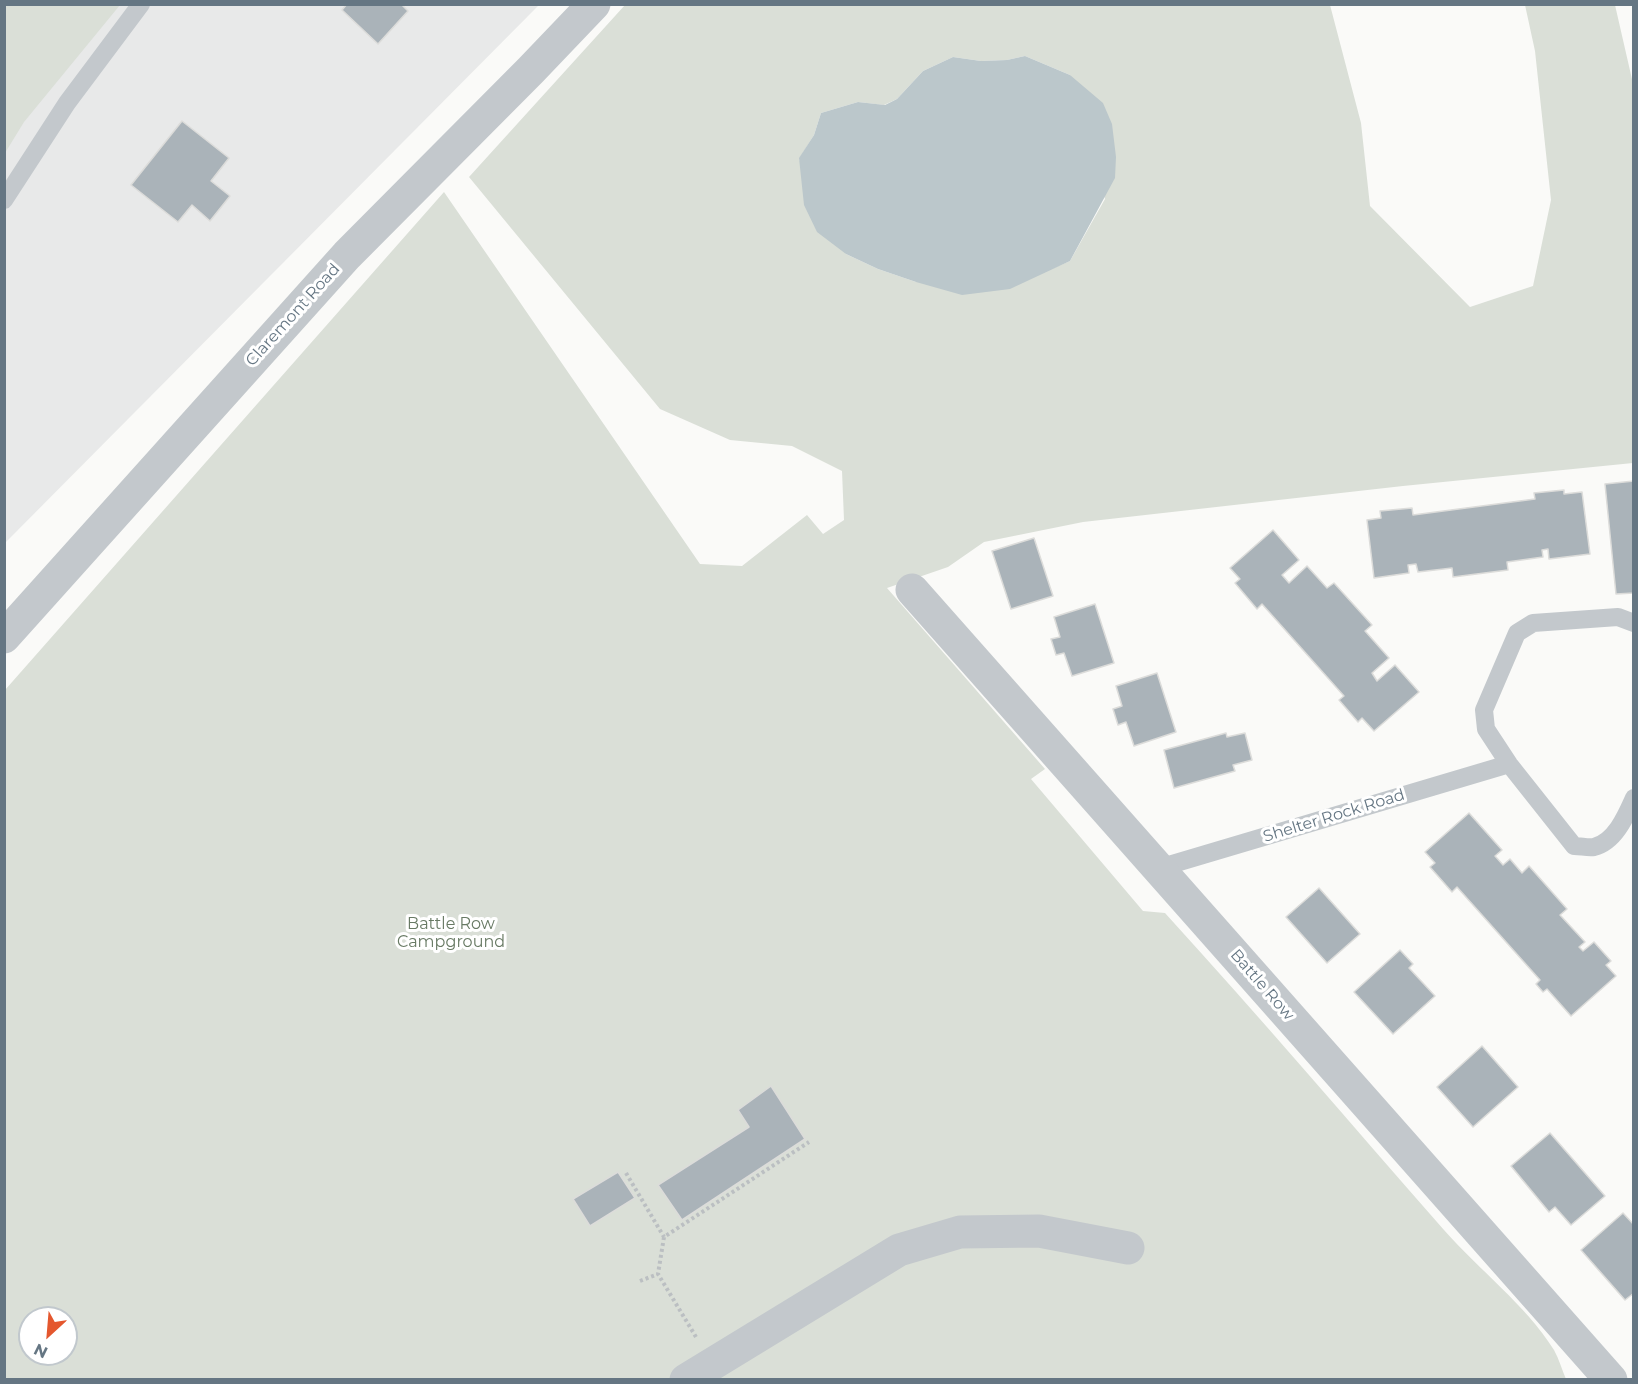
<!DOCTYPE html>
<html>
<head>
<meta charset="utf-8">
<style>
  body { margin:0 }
  #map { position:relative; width:1638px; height:1384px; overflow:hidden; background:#fafaf8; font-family:Montserrat,sans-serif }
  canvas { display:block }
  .frame { position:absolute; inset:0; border:6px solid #657683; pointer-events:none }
  .north { position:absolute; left:18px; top:1306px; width:60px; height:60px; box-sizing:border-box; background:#fff; border:2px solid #c1c8cd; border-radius:50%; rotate:206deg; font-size:16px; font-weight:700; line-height:24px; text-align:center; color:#657683 }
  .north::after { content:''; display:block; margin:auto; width:21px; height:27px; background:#e4572e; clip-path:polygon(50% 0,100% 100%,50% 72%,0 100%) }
</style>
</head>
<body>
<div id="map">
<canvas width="1638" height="1384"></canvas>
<div class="frame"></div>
<div class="north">N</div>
</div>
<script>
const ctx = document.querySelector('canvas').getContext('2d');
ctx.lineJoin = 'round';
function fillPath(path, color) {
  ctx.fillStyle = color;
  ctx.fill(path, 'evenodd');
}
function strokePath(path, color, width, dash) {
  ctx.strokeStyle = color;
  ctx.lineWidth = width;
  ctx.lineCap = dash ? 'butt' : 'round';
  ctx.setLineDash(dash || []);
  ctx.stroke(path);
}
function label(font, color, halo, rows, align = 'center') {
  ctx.font = font + ' Montserrat,sans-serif';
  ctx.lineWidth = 6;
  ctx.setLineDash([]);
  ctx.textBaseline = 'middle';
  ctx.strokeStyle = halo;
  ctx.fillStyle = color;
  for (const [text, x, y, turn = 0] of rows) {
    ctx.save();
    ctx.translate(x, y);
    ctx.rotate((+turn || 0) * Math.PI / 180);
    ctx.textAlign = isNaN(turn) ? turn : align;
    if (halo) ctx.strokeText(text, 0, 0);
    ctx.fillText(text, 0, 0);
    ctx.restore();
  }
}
fillPath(new Path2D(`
  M 5,5 L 539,5 L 5,543 Z`), '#e8e9e9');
fillPath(new Path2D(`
  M 5,4 L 120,5 L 24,122 L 5,153 Z
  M 625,5 L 1330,5 L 1361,123 L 1370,206 L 1470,307 L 1533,286 L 1551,200 L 1535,51 L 1525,5 L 1615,5 L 1634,88 L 1633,463 L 1403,486 L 1083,522 L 984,542 L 948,567 L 887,588 L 1045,769 L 1031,779 L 1143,911 L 1165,913 C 1260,1017 1351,1124 1444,1230 C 1480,1271 1525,1304 1554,1350 C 1559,1359 1562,1370 1566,1379 L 5,1380 L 5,690 L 444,192 L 700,564 L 742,566 L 807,515 L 823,534 L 844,520 L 842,471 L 792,446 L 730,440 L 660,409 L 469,177 ZM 1025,56 L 1070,75 L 1105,199 L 1070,261 L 1042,273 L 916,282 L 878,269 L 846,254 L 799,159 L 814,135 L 821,113 L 858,102 L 884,105 L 897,99 L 923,71 L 953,57 L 981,61 L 1007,60 ZM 30,1318 L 66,1318 L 66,1354 L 30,1354 Z`), '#dadfd7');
fillPath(new Path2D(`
  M 1025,56 L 1070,75 L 1103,103 L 1112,124 L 1116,157 L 1115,178 L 1070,261 L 1010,289 L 962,295 L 916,282 L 878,269 L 846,254 L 817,232 L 804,205 L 799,158 L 814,135 L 821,113 L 858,102 L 885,105 L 897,99 L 923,71 L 953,57 L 981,61 L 1007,60 Z`), '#bbc7cb');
const building = new Path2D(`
  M 347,4 L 401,4 L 408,11 L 378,44 L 342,10 Z
  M 182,121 L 229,158 L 211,181 L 230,196 L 210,221 L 192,205 L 178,222 L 131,185 Z
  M 1634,481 L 1634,593 L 1616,594 L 1605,484 Z
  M 1564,490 L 1564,494 L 1582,492 L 1590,554 L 1549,559 L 1548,549 L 1542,550 L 1543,557 L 1507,562 L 1508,570 L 1453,577 L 1452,568 L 1418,572 L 1416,564 L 1408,565 L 1409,573 L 1374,578 L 1367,520 L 1381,518 L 1380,511 L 1412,508 L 1413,515 L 1535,499 L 1534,493 Z
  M 1273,530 L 1299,560 L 1282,575 L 1289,583 L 1307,566 L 1327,588 L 1334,583 L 1372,625 L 1365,631 L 1389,658 L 1372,673 L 1377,681 L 1395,665 L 1419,692 L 1374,731 L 1362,718 L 1358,722 L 1339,700 L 1344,696 L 1262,604 L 1257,609 L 1235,583 L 1240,579 L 1230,568 Z
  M 1034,538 L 1053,596 L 1011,609 L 992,551 Z
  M 1095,604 L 1114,663 L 1072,676 L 1064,653 L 1056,655 L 1051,639 L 1060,637 L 1054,617 Z
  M 1157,673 L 1176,732 L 1134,746 L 1126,722 L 1118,725 L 1113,709 L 1122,706 L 1116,686 Z
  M 1226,733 L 1227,737 L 1245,733 L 1252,760 L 1233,765 L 1235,771 L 1174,788 L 1164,750 Z
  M 1469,813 L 1502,850 L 1495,856 L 1503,865 L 1510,859 L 1522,873 L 1529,866 L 1567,909 L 1560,915 L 1585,942 L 1579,947 L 1583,951 L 1594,942 L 1611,961 L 1606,965 L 1616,976 L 1571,1016 L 1547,989 L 1543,992 L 1536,984 L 1540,980 L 1457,887 L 1452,892 L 1430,867 L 1435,863 L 1425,852 Z
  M 1319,888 L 1360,934 L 1327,963 L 1286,917 Z
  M 1400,950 L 1413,964 L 1409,968 L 1435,996 L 1393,1034 L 1354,992 Z
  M 1482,1046 L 1518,1087 L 1473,1127 L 1437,1087 Z
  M 771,1086 L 805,1139 L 682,1220 L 658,1185 L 749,1127 L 738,1110 Z
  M 1550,1133 L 1605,1196 L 1571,1225 L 1555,1207 L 1549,1212 L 1511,1166 Z
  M 618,1172 L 635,1198 L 590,1226 L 573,1199 Z
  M 1623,1213 L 1634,1225 L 1634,1293 L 1625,1300 L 1581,1250 Z`);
fillPath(building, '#aab3b9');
strokePath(building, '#dcdcda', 1.5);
strokePath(new Path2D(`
  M 626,1173 L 664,1237
  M 640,1281 L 658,1274
  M 696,1337 L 658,1274 L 664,1237 L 809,1142`), '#bbbfc2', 4, [3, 3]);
strokePath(new Path2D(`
  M 4,200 L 67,103 L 141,4
  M 1634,623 L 1618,617 L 1533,623 L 1517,633 L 1484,710 L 1486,729 L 1509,764 L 1574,846 C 1581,846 1588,848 1594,847 C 1615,842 1626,816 1634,798
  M 1159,868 L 1509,764`), '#c3c8cc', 18);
strokePath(new Path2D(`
  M 912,590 L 1611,1380
  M 4,637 L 347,255 L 531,70 L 594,4
  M 686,1380 L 899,1250 L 960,1232 L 1039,1231 L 1128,1248`), '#c3c8cc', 33);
label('16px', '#657683', '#fff', [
  ["Claremont Road",293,315,-48],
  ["Shelter Rock Road",1334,816,-17],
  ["Battle Row",1262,985,49]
]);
label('16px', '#687a64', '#fff', [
  ["Battle Row",451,924],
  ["Campground",451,942]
]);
</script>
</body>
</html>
